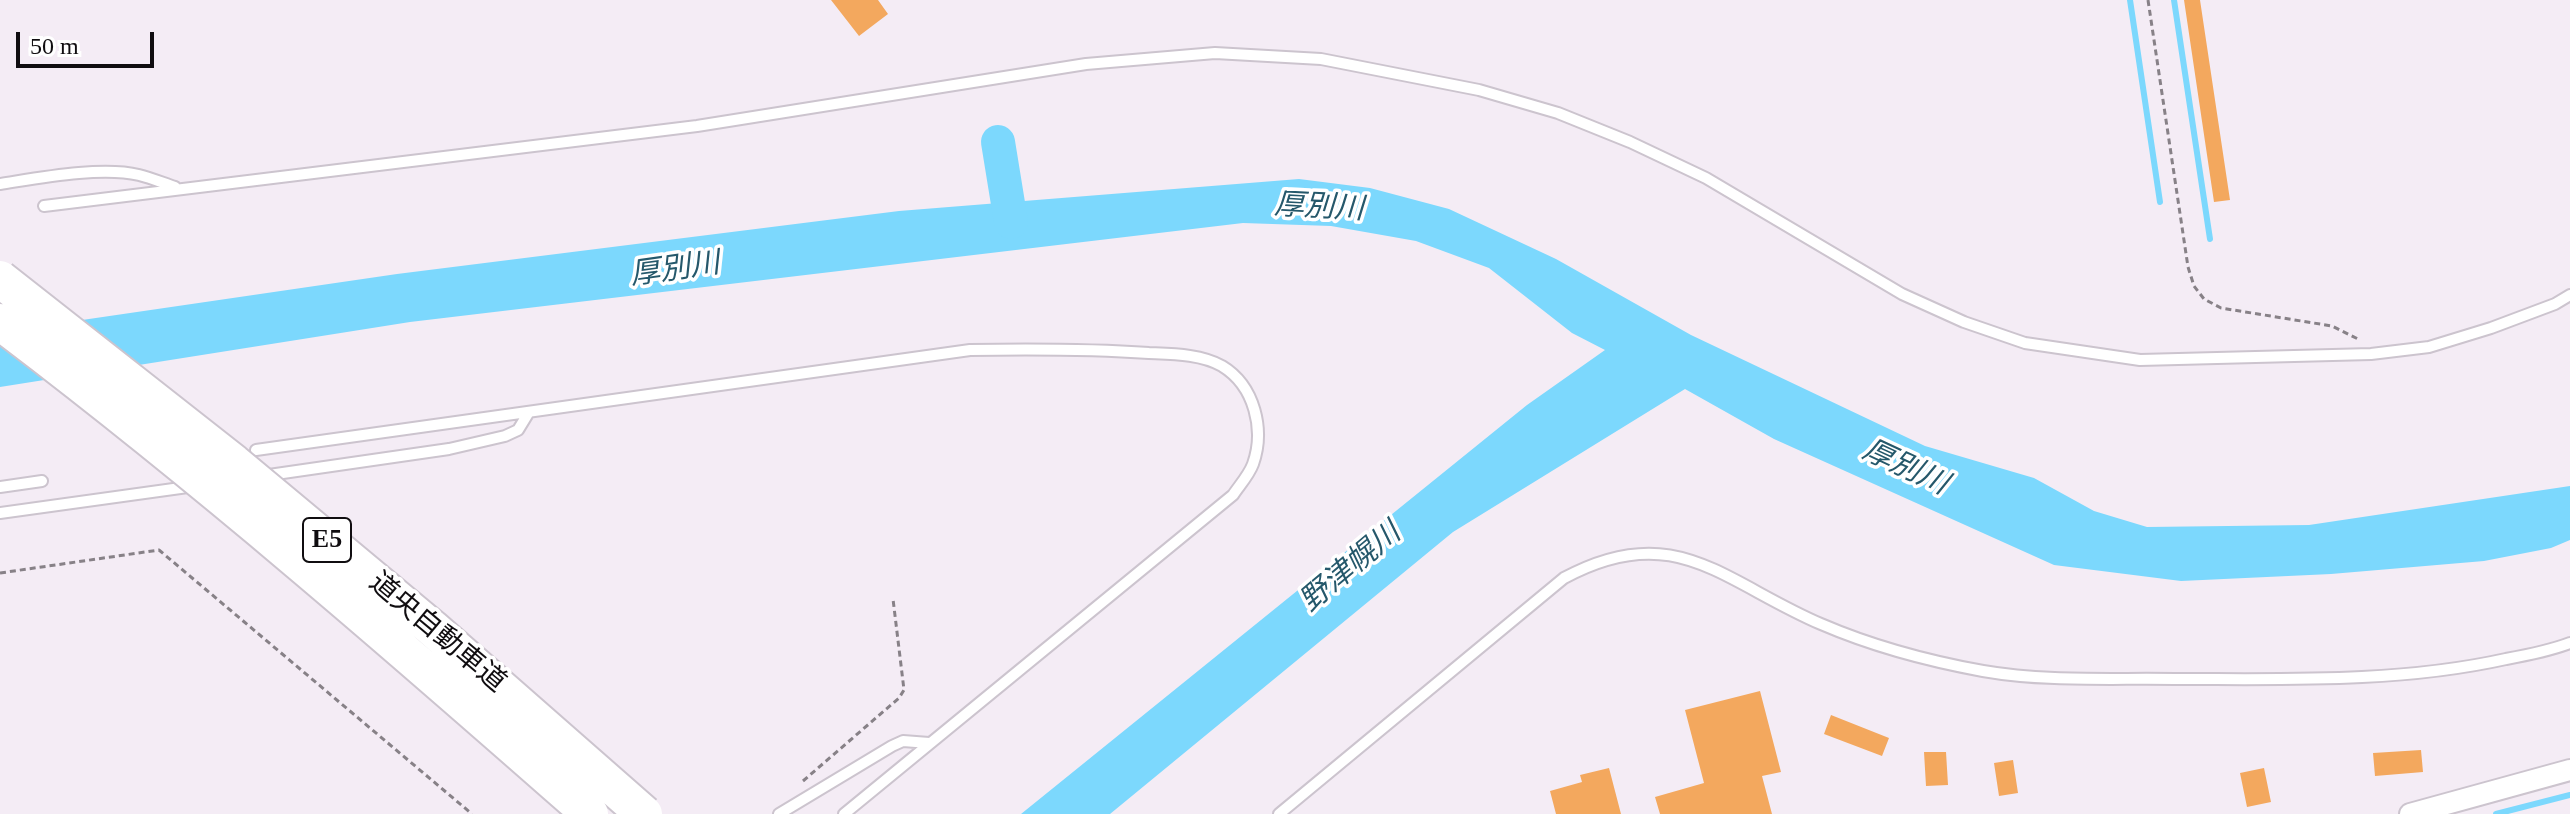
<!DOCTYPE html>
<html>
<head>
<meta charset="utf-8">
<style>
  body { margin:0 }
  #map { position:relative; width:2570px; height:814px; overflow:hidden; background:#f4ecf5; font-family:"Times New Roman",serif }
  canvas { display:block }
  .scale { position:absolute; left:16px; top:32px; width:138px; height:36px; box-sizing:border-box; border:4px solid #100d10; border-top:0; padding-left:10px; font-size:24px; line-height:28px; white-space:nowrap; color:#100d10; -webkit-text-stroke:6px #fff; paint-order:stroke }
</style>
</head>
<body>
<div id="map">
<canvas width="2570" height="814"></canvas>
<div class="scale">50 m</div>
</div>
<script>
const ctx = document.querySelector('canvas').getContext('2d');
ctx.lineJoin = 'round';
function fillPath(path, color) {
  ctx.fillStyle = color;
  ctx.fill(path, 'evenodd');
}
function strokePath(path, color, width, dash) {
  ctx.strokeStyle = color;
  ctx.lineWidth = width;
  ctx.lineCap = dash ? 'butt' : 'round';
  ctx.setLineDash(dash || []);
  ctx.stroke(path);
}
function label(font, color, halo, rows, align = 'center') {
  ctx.font = font + ' "Times New Roman","Noto Sans JP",serif';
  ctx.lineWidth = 7;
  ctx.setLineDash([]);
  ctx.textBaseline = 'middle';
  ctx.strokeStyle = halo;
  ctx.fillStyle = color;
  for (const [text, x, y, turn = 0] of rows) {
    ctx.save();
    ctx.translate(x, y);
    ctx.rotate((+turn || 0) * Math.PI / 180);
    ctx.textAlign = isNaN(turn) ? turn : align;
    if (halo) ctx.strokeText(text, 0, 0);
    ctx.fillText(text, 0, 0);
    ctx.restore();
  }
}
fillPath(new Path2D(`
  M 1299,179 L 1370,188 L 1449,209 L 1556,259 L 1691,335 L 1925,446 L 2034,478 L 2094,511 L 2147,527 L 2309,525 L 2570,486 L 2570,540 L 2551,548 L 2484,561 L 2331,574 L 2181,581 L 2054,565 L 1774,439 L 1685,389 L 1453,532 L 1110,814 L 1021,814 L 1527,405 L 1605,350 L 1572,333 L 1489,268 L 1416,241 L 1331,226 L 1243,223 L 410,322 L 0,387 L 0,332 L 397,274 L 899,211 Z`), '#7cd8fd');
strokePath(new Path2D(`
  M 2130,0 L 2160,202
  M 2174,0 L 2210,239
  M 2496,814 L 2570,795`), '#7cd8fd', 6);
strokePath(new Path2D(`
  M 998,142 L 1011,222`), '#7cd8fd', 34);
fillPath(new Path2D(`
  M 831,0 L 878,0 L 888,14 L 859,36 Z
  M 2184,0 L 2200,0 L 2230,200 L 2214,202 Z
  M 1760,691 L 1781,772 L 1762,776 L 1772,814 L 1660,814 L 1655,797 L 1704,783 L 1685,710 Z
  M 1831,715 L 1889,738 L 1882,756 L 1824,734 Z
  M 2421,750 L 2423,772 L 2375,776 L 2373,753 Z
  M 1924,752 L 1946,752 L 1948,785 L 1926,786 Z
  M 2013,760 L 2018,793 L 1999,796 L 1994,763 Z
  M 1609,768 L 1621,814 L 1556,814 L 1550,791 L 1582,782 L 1580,775 Z
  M 2264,768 L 2271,802 L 2247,807 L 2240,773 Z`), '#f3a85e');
const service = new Path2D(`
  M 0,184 C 39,178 101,166 139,175 C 151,178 163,183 175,187
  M 44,206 L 697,126 L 1086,64 L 1215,53 L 1321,59 L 1479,90 L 1558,113 L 1630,142 L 1706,178 L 1902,294 L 1964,322 L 2025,343 L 2140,360 L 2371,354 L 2429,347 L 2491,328 L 2555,304 L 2570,295
  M 256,450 L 970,350 C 1030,349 1089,349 1149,353 C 1172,354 1201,354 1222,366 C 1255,386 1265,430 1253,464 C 1249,475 1239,486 1233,495 L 844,814
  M 262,476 L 449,449 L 505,436 L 518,430 L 529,412
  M 0,487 L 42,481
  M 0,513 L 195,486
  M 779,814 L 892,746 L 903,741 L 929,743
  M 1279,814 L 1564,578 C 1675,518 1723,582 1821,624 C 1872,646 1928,661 1983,671 C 2046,682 2111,678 2175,679 C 2285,679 2398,683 2506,659 C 2528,655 2549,651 2570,643`);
const minor = new Path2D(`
  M 2410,814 L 2570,770`);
strokePath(service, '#ccc4ce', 14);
strokePath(minor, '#ccc4ce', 24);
strokePath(new Path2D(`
  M 2148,0 L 2188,267 L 2194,286 L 2204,299 L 2221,308 L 2332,326 L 2358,339
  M 0,573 L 159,550 L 472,814
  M 803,781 L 899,698 L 904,690 L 893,599`), '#878187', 3, [6, 4]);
strokePath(service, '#fff', 10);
strokePath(minor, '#fff', 20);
const motorwayBridge = new Path2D(`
  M 0,279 L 234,463 L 432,628 L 644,814
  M 0,322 C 204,476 398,645 590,814`);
strokePath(motorwayBridge, '#ccc4ce', 40, []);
strokePath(motorwayBridge, '#fff', 36);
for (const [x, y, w] of [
  [327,540,48]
]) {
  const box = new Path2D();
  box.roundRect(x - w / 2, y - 22, w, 44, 6);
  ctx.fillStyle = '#fff';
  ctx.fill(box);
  strokePath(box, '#100d10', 2);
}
label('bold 26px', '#100d10', null, [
  ["E5",327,540]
]);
label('28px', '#100d10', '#fff', [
  ["道央自動車道",437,633,40]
]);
label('italic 30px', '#25586b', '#fff', [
  ["厚別川",1319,208,3],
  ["厚別川",675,270,-8],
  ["厚別川",1905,468,25],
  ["野津幌川",1351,568,-40]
]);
</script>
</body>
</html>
